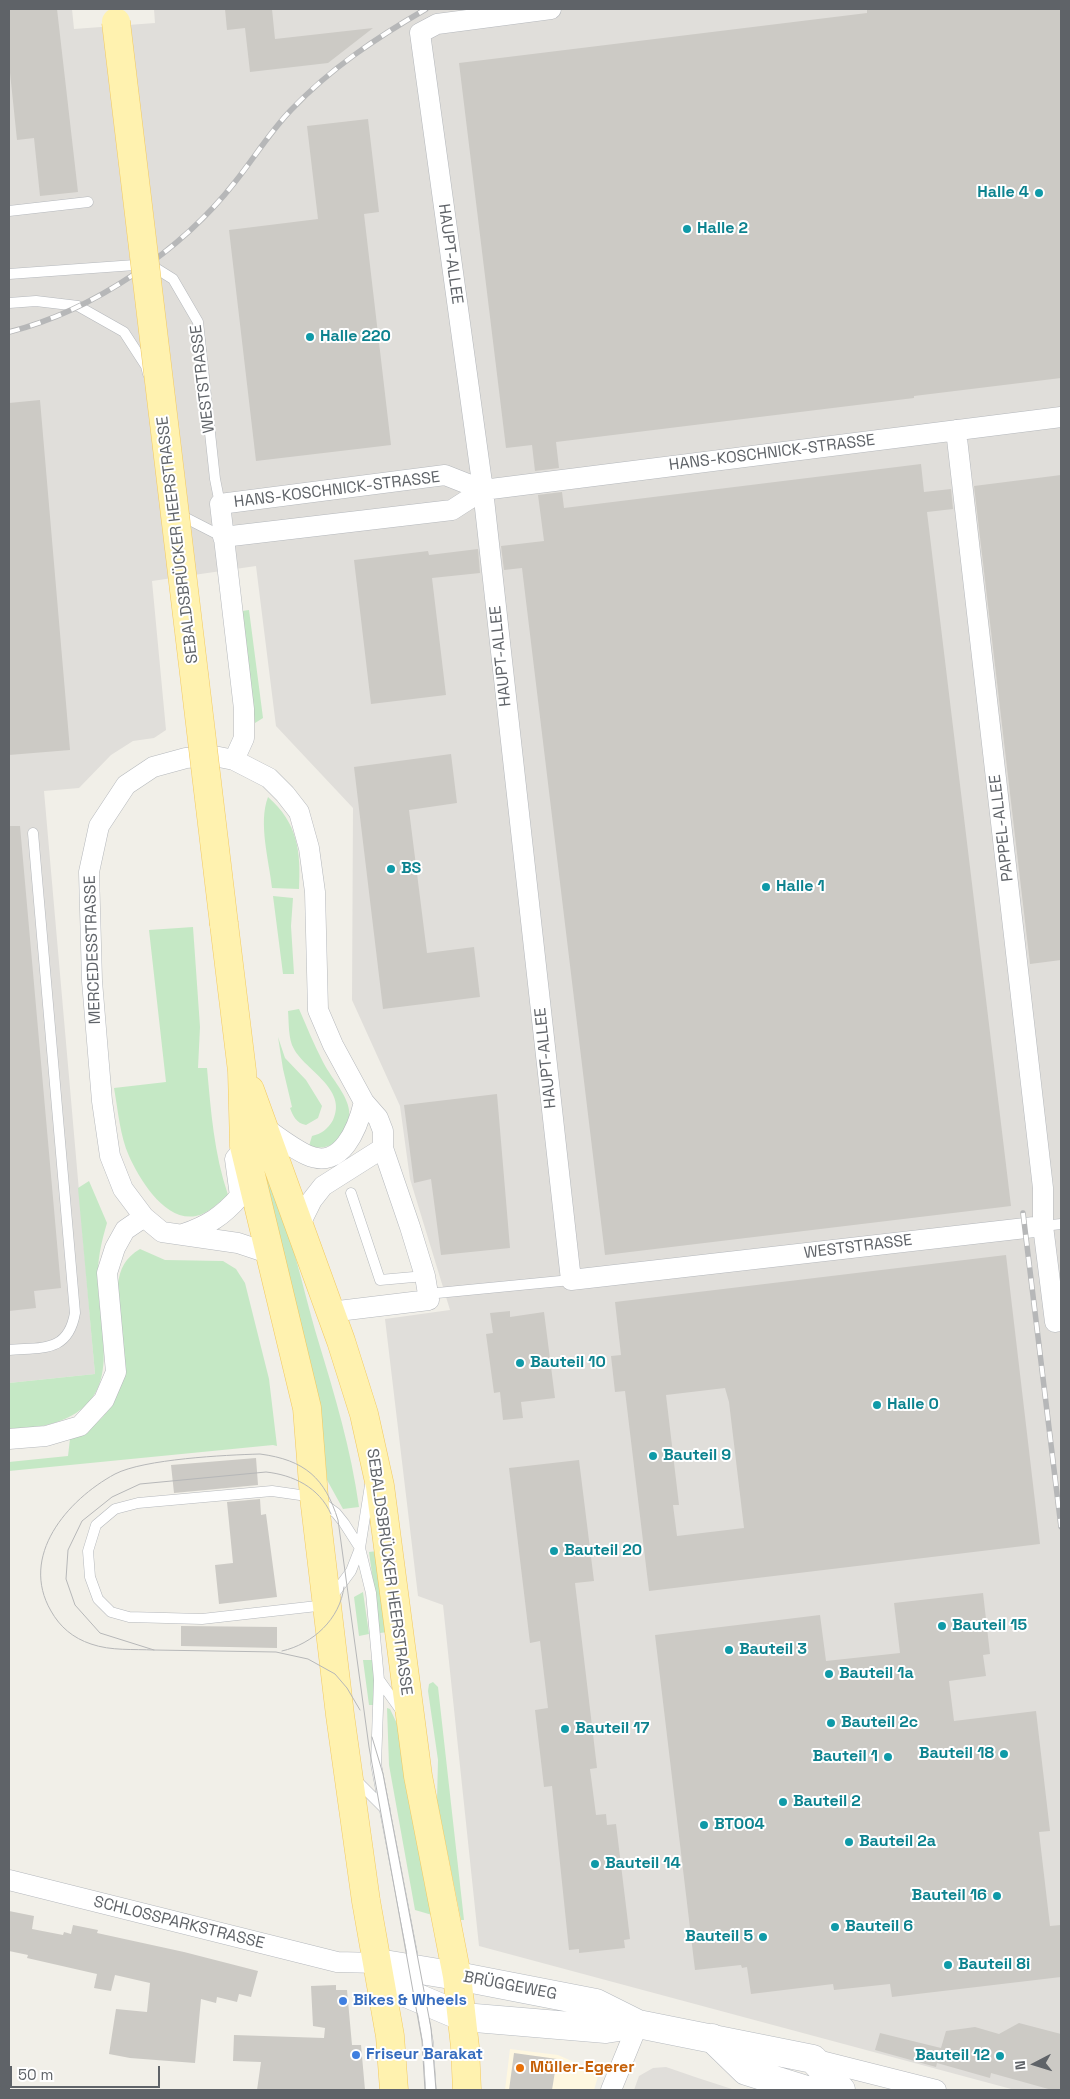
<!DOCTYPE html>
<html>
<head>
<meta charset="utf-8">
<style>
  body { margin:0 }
  #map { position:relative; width:1070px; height:2099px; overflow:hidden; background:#f1efe8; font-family:"Space Grotesk",sans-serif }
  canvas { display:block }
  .frame { position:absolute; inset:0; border:10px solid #5f6368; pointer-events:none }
  .north { position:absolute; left:1010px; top:2039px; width:50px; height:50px; -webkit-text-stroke:4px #fff; paint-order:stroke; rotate:265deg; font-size:14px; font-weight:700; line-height:20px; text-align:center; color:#5f6368 }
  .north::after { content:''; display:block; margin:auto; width:18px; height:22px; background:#5f6368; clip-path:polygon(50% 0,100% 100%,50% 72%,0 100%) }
  .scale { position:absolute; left:10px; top:2066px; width:150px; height:22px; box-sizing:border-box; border:2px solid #5f6368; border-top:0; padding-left:6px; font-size:15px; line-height:18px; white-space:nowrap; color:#5f6368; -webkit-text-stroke:4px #fff; paint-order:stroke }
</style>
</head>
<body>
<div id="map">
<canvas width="1070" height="2099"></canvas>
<div class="frame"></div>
<div class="north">N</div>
<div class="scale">50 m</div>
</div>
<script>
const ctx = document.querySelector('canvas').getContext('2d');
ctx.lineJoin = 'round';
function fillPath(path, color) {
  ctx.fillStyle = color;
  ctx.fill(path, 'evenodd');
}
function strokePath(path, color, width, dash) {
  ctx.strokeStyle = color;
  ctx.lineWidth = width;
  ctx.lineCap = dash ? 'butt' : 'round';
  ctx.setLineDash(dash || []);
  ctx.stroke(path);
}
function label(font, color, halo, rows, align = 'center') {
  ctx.font = font + ' "Space Grotesk",sans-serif';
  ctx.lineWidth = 4;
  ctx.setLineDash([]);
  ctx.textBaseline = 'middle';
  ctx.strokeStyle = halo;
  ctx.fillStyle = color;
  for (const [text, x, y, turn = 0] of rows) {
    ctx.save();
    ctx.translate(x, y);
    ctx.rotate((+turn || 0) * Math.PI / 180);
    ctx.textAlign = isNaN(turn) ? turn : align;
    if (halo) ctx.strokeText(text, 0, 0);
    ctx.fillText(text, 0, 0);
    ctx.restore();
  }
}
fillPath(new Path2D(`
  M 510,2049 L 558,2055 L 599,2073 L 594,2090 L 505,2090 Z`), '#fef7e0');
fillPath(new Path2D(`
  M 9,9 L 72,9 L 74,29 L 155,23 L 154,9 L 1061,9 L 1061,2090 L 1015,2090 L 479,1946 L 443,1605 L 418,1596 L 385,1319 L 450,1310 L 410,1179 L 400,1106 L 352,1000 L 353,808 L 276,726 L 256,566 L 152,581 L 166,730 L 154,738 L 133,741 L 111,755 L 79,788 L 44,791 L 95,1374 L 9,1383 Z
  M 666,2067 L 698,2078 L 735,2090 L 634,2090 L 639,2076 L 653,2068 Z`), '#e0deda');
fillPath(new Path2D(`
  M 249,610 L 263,718 L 255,723 L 242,611 Z
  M 268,797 C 298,823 301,852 299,889 L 272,888 C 269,860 258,823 268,797 Z
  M 273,896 L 293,898 L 291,926 L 294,974 L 283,974 Z
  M 193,927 L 200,1027 L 198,1068 L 207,1068 C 211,1112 214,1153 228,1195 C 219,1202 208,1214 196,1216 C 165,1222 140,1180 129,1156 C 120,1136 118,1110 114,1088 L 166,1082 L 149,930 Z
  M 299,1009 C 307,1027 314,1045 323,1062 C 337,1089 366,1110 337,1140 C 330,1148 320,1149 309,1146 L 312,1136 C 321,1134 328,1129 333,1120 C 348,1089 305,1070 294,1049 C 288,1039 289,1022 288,1011 Z
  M 278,1037 L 285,1058 L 306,1080 L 322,1106 L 318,1118 L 306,1125 C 296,1123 293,1116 290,1108 L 292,1107 L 283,1069 Z
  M 267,1176 C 291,1228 302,1286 318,1340 C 335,1396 351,1449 359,1507 L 343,1509 L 327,1480 L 325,1460 L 265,1177 Z
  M 89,1181 L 107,1223 C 101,1243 97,1261 98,1283 C 100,1338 125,1401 54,1423 C 40,1428 23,1427 9,1429 L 9,1383 L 95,1374 L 78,1188 Z
  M 140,1249 L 165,1260 L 223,1261 L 236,1269 L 245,1283 L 269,1379 L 277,1446 L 273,1445 L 9,1471 L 9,1462 L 68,1456 L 70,1439 C 76,1435 84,1433 90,1428 C 163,1377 82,1282 140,1249 Z
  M 377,1551 L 388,1632 L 380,1633 L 369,1552 Z
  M 363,1592 L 369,1634 L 359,1636 L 354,1597 Z
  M 363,1660 L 372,1660 L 376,1689 L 375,1705 L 369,1705 Z
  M 433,1682 L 438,1687 L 464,1920 L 461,1920 L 437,1801 L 438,1760 L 428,1691 L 429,1684 Z
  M 387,1708 L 390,1709 L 401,1732 L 439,1917 L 415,1910 L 389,1765 Z`), '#c5e8c5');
fillPath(new Path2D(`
  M 9,9 L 57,9 L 78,192 L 40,196 L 34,138 L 17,140 L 9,63 Z
  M 225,9 L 272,9 L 275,39 L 373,28 L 328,63 L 250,72 L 245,28 L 227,30 Z
  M 867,9 L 1061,9 L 1061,378 L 914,396 L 914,398 L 556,442 L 559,468 L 535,471 L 532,445 L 506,448 L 459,63 L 867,13 Z
  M 368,119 L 379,212 L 364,214 L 391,445 L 256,461 L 229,230 L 318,219 L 307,126 Z
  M 40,400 L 70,750 L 9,755 L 9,403 Z
  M 921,464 L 924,492 L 951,489 L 953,509 L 927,512 L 1011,1206 L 605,1255 L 522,568 L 504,570 L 501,546 L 544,541 L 538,495 L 562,492 L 564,508 Z
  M 1061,475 L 1061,960 L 1030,964 L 974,486 Z
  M 478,549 L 480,573 L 432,578 L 446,695 L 371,704 L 354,560 L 428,551 L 429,555 Z
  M 451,754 L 457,803 L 409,810 L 427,953 L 474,947 L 480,997 L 383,1009 L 354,767 Z
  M 9,826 L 20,826 L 61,1288 L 34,1291 L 36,1308 L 9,1311 Z
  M 497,1094 L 510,1248 L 441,1255 L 431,1179 L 414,1183 L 404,1105 Z
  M 1006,1255 L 1040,1544 L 649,1591 L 625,1391 L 615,1392 L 611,1356 L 621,1355 L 615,1302 ZM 725,1388 L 729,1402 L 744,1528 L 677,1536 L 673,1505 L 679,1505 L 666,1395 Z
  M 510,1311 L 510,1317 L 544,1312 L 555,1398 L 521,1402 L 523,1418 L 503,1420 L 500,1392 L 494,1393 L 486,1334 L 493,1333 L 490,1313 Z
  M 256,1458 L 258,1485 L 174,1493 L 171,1465 Z
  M 579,1460 L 594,1581 L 575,1583 L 597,1768 L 590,1769 L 596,1815 L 606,1814 L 607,1825 L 616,1824 L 630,1939 L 624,1940 L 625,1948 L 579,1953 L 579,1949 L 569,1950 L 552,1786 L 544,1787 L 535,1710 L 548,1708 L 540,1641 L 530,1643 L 509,1468 Z
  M 260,1499 L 261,1515 L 266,1514 L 277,1597 L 219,1604 L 215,1565 L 233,1563 L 227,1502 Z
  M 983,1593 L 990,1654 L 983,1655 L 986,1676 L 949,1681 L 954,1721 L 1036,1711 L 1050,1831 L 1039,1832 L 1050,1926 L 1061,1925 L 1061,1977 L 892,1997 L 890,1984 L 834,1990 L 833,1984 L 751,1994 L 747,1967 L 742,1968 L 741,1965 L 695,1970 L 655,1635 L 820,1615 L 826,1661 L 900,1653 L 894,1603 Z
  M 181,1626 L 277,1627 L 277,1648 L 181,1646 Z
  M 9,1911 L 34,1916 L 32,1929 L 63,1935 L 64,1932 L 71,1934 L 73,1925 L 98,1930 L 97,1933 L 184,1952 L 258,1971 L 251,1997 L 239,1994 L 237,2002 L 217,1997 L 216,2003 L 201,1999 L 195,2063 L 130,2058 L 109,2054 L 116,2009 L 147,2012 L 150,1983 L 115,1975 L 111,1991 L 94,1988 L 97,1974 L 27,1958 L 28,1955 L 9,1951 Z
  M 336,1985 L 336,1990 L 347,1990 L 352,2045 L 361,2045 L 365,2090 L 257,2090 L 261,2062 L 233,2061 L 234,2035 L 324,2038 L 325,2028 L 313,2026 L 311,1986 Z
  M 1019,2023 L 1061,2034 L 1061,2090 L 1052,2090 L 991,2073 L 990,2078 L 937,2063 L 936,2067 L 875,2050 L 880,2033 L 941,2048 L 946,2031 L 975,2027 L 999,2034 Z
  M 514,2053 L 557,2059 L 552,2090 L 509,2090 Z`), '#cccac5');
const lane = new Path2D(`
  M 9,211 L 88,202
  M 9,274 L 149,264 L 173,279 L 198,322 L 215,479 L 220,504
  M 9,303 L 36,301 L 78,306 L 124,332 L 146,366 L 148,374
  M 182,510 L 184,517 L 223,537
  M 351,1193 L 380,1280 L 425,1276
  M 1043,1226 L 1061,1224
  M 427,1294 L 571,1280
  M 9,1350 C 42,1347 68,1353 75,1313 L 33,833
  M 370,1485 L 360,1548 L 351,1571 L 326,1605 L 202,1619 L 129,1617 L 111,1612 L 98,1599 L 90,1577 L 88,1551 L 96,1525 L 115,1509 L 138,1503 L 272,1491 L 314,1497 L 336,1513 L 344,1523 L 360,1548 L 371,1593 L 379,1680 L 376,1764 L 415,1968
  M 380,1681 L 402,1712
  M 355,1779 L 385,1809
  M 421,2002 L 428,2042 L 431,2090`);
const street = new Path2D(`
  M 551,9 L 437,24 L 420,33 L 483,490 L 571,1280 L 1043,1226 L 1055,1322 L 1061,1321
  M 956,430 L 1043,1188 L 1043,1226
  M 223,537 L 452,510 L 483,490 L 1061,417
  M 234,760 L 244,738 L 244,709 L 220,504 L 445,475 L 483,490
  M 264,1127 C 278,1137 292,1148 307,1155 C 342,1171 358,1127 364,1102
  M 299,1226 L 312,1200 L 323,1186 L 383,1148
  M 183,1234 C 207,1226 223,1216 240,1196 L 235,1159 L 240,1153
  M 268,1253 L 238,1243 L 162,1232 L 144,1217 L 123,1189 L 110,1156 L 102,1101 L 92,981 L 89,872 L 99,826 L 126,785 L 153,767 L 186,758 L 214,756 L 234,760 L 269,778 L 285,794 L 299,812 L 309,848 L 315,892 L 318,1010 L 333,1045 L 364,1102 L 378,1118 L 383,1131 L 383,1148 L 410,1227 L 425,1276 L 429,1300 L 330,1312
  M 9,1439 L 46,1436 L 80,1426 L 104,1400 L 116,1372 L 107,1273 L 115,1248 L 125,1230 L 144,1217
  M 9,1880 L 337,1962 L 378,1963
  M 813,2059 L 936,2090
  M 611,2090 L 638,2024`);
const secondary = new Path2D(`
  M 378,1963 L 457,1976 L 596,2003 L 638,2024 L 813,2059 L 841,2090
  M 382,1983 L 463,2017 L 606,2029 L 638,2024
  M 712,2038 L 746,2071 L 807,2090`);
const primary = new Path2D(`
  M 224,924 L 242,1071 L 244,1146 L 307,1408 L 314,1497 L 340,1715 L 366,1901 L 390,2036 L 394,2090
  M 250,1090 L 341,1341 L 364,1414 L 380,1486 L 418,1776 L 457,1976 L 465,2047 L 467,2090`);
strokePath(lane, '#b5b8bc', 11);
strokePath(street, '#b5b8bc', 21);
strokePath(secondary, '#b6babf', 29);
strokePath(primary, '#f2c960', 29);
strokePath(lane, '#fff', 10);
strokePath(street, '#fff', 20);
strokePath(secondary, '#fff', 28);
strokePath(primary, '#fff2af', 28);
strokePath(new Path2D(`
  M 331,1514 C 319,1487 293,1475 266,1472 L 140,1484 L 112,1497 L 82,1521 L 68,1550 L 66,1579 L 75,1605 L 100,1633 L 154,1650 L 276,1652 L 308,1659 L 335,1674 L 347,1688 L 360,1710
  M 154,1650 C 133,1649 111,1651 91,1644 C 73,1638 60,1627 51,1611 C 19,1556 67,1500 115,1474 C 144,1459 225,1455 260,1454 C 305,1460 325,1478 338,1520 L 369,1747 L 422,2041 L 425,2090
  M 282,1651 C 313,1644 340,1619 344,1587
  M 372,1737 L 383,1774 L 431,2028 L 436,2090`), '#b6b7b8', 1);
const rail = new Path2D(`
  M 9,332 C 93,311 182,250 235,182 C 254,158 270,132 291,110 C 331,68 376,38 426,9
  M 1023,1213 L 1061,1527`);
strokePath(rail, '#b6b7b8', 5.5);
strokePath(rail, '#fff', 4, [11]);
const primaryBridge = new Path2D(`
  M 116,22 L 224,924`);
strokePath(primaryBridge, '#f2c960', 29, []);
strokePath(primaryBridge, '#fff2af', 28);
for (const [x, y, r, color] of [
  [1039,193,5,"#0f9aa8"],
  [687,229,5,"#0f9aa8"],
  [310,337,5,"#0f9aa8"],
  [391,869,5,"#0f9aa8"],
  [766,887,5,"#0f9aa8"],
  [520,1363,5,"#0f9aa8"],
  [877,1405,5,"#0f9aa8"],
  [653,1456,5,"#0f9aa8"],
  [554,1551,5,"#0f9aa8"],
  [942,1626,5,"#0f9aa8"],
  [729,1650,5,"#0f9aa8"],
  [829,1674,5,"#0f9aa8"],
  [831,1723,5,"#0f9aa8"],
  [565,1729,5,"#0f9aa8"],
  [1004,1754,5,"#0f9aa8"],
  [888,1757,5,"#0f9aa8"],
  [783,1802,5,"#0f9aa8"],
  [704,1825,5,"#0f9aa8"],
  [849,1842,5,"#0f9aa8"],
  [595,1864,5,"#0f9aa8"],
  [997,1896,5,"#0f9aa8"],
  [835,1927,5,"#0f9aa8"],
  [763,1937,5,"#0f9aa8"],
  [948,1965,5,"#0f9aa8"],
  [343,2001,5,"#3f7fe0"],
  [356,2055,5,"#3f7fe0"],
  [1000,2056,5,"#0f9aa8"],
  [520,2068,5,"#e8710a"]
]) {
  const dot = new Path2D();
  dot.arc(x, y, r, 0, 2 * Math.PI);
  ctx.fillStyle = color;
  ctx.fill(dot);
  strokePath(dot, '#fff', 2);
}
label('bold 16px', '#0d838f', '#fff', [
  ["Halle 4",1029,193,"right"],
  ["Halle 2",697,229],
  ["Halle 220",320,337],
  ["BS",401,869],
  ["Halle 1",776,887],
  ["Bauteil 10",530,1363],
  ["Halle 0",887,1405],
  ["Bauteil 9",663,1456],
  ["Bauteil 20",564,1551],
  ["Bauteil 15",952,1626],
  ["Bauteil 3",739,1650],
  ["Bauteil 1a",839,1674],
  ["Bauteil 2c",841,1723],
  ["Bauteil 17",575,1729],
  ["Bauteil 18",994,1754,"right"],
  ["Bauteil 1",878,1757,"right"],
  ["Bauteil 2",793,1802],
  ["BT004",714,1825],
  ["Bauteil 2a",859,1842],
  ["Bauteil 14",605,1864],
  ["Bauteil 16",987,1896,"right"],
  ["Bauteil 6",845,1927],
  ["Bauteil 5",753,1937,"right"],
  ["Bauteil 8i",958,1965],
  ["Bauteil 12",990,2056,"right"]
], 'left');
label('16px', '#5f6368', '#fff', [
  ["HAUPT-ALLEE",450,254,82],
  ["WESTSTRASSE",203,379,-97],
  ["HANS-KOSCHNICK-STRASSE",772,453,-7],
  ["HANS-KOSCHNICK-STRASSE",337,490,-7],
  ["SEBALDSBRÜCKER HEERSTRASSE",178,540,-97],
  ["HAUPT-ALLEE",501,656,-96],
  ["PAPPEL-ALLEE",1002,828,-97],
  ["MERCEDESSTRASSE",93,950,-92],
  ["HAUPT-ALLEE",546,1058,-96],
  ["WESTSTRASSE",858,1247,-7],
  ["SEBALDSBRÜCKER HEERSTRASSE",389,1572,82],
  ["SCHLOSSPARKSTRASSE",179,1923,14],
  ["BRÜGGEWEG",510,1986,11]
]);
label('bold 16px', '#366cbe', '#fff', [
  ["Bikes & Wheels",353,2001],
  ["Friseur Barakat",366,2055]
], 'left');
label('bold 16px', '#c56008', '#fff', [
  ["Müller-Egerer",530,2068]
], 'left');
</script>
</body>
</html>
